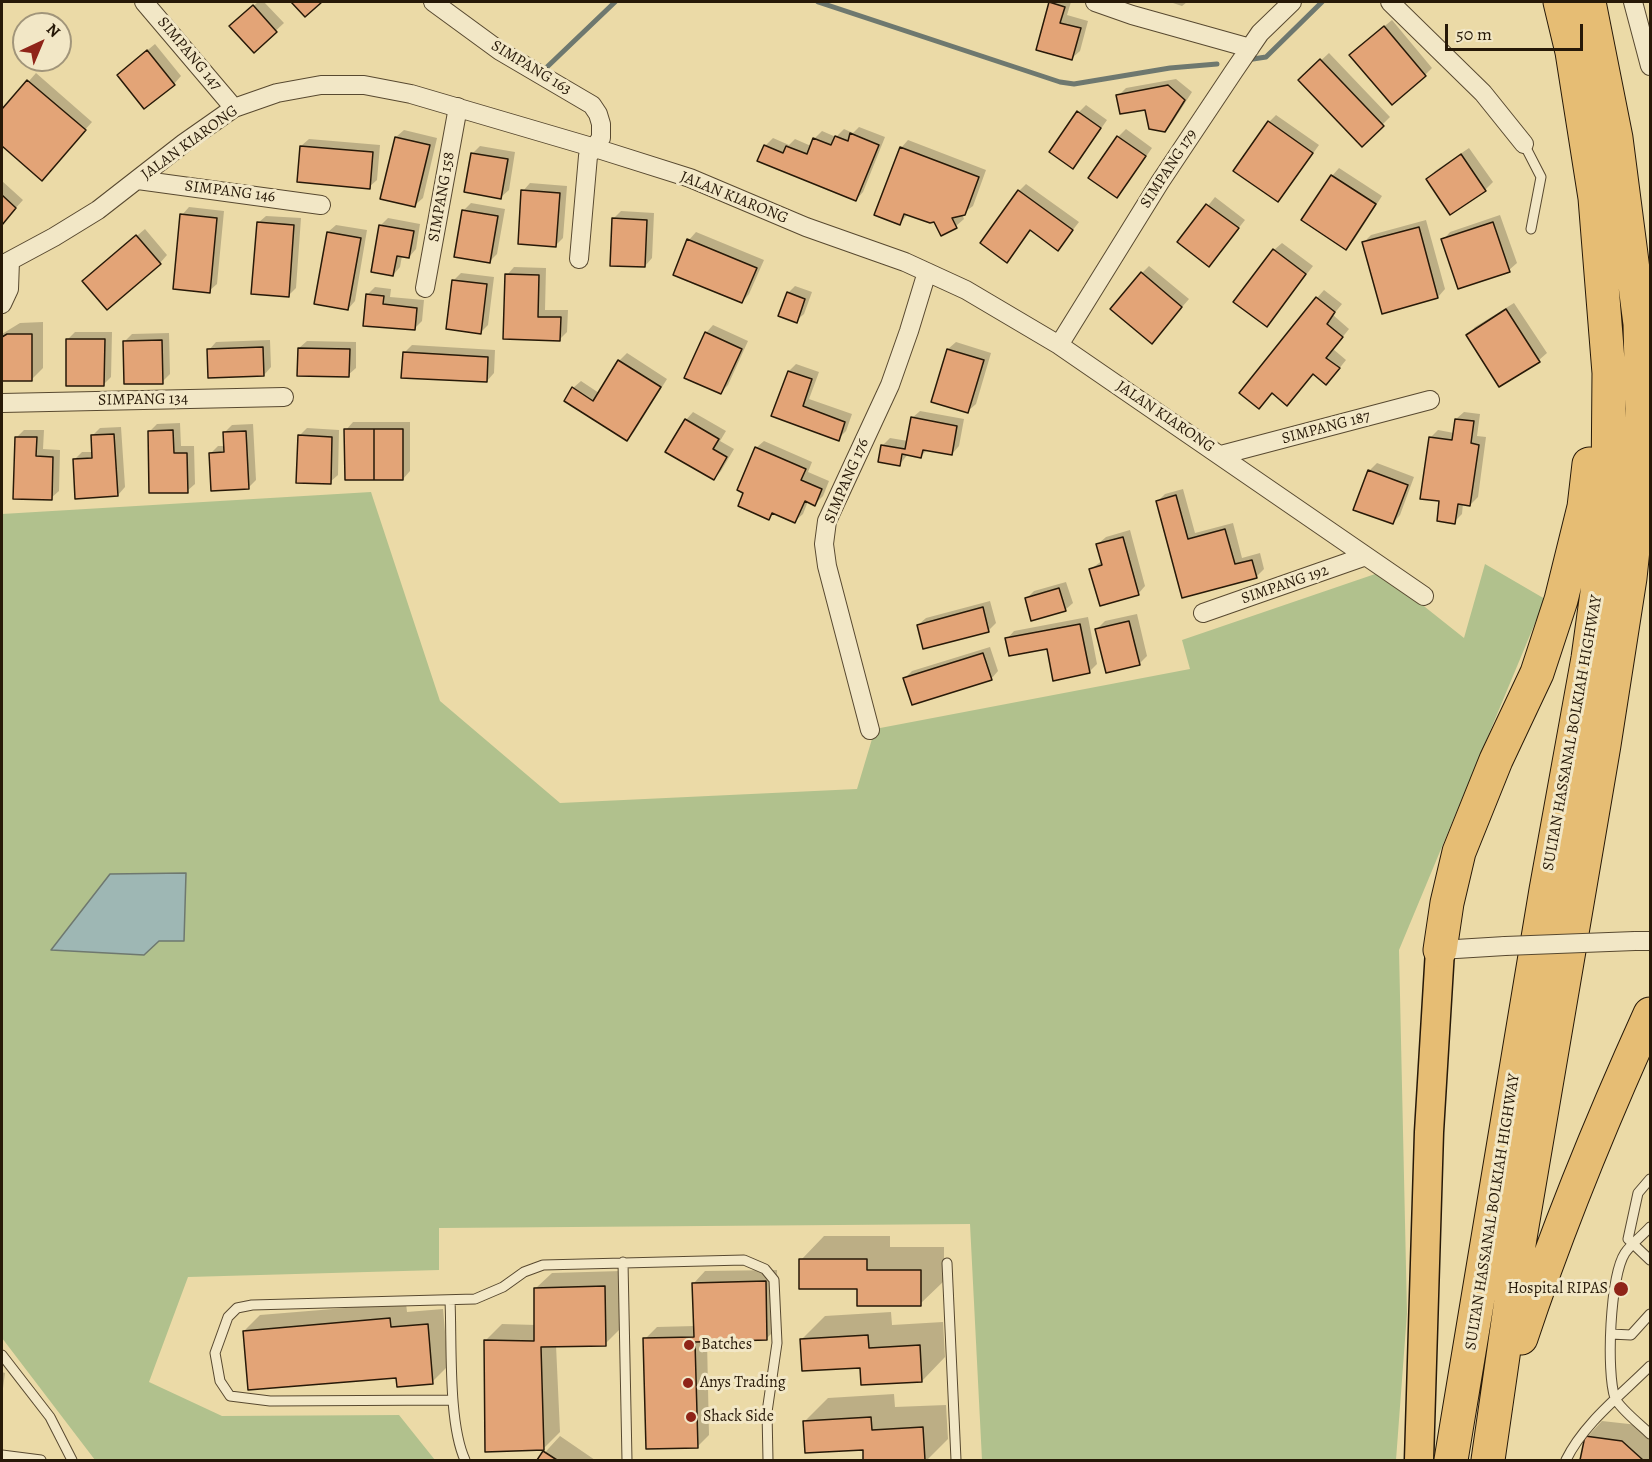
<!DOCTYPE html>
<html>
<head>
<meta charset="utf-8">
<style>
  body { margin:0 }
  #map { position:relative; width:1652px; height:1462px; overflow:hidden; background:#ebdaa7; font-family:Alegreya,serif }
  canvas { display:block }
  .frame { position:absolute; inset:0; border:3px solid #271908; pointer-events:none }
  .north { position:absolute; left:12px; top:12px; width:60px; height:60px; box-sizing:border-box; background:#f2e7c6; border:2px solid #a1957a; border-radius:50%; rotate:44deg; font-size:16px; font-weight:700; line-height:24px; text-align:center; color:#271908 }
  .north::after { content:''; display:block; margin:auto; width:21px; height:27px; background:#8f2418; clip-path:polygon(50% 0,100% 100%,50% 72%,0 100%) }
  .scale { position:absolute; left:1445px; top:24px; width:138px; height:27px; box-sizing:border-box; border:3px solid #271908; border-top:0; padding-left:8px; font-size:18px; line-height:21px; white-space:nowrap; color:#271908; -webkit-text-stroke:4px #f2e7c6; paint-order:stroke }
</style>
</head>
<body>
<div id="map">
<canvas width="1652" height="1462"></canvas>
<div class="frame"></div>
<div class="north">N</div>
<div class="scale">50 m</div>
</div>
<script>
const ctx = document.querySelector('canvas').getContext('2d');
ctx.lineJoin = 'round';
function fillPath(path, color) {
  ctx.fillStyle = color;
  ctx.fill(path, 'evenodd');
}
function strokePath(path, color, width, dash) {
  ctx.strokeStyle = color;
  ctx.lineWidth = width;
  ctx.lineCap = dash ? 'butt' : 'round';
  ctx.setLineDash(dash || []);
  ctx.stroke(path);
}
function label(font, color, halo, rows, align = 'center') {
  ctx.font = font + ' Alegreya,serif';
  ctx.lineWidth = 6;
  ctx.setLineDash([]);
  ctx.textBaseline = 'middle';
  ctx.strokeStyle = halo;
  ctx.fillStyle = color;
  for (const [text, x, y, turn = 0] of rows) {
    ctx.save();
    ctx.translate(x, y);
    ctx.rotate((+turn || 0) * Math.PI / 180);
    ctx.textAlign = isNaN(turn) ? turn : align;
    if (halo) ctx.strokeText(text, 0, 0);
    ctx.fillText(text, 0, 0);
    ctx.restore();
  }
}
fillPath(new Path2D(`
  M 371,492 L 440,701 L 560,803 L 857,789 L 875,729 L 1190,669 L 1182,640 L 1381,572 L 1464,638 L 1485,564 L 1545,599 L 1399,950 L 1407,1313 L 1396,1460 L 982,1460 L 970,1224 L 439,1228 L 439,1270 L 188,1277 L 149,1382 L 222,1416 L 399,1415 L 435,1460 L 95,1460 L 2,1338 L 2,514 Z`), '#b1c18d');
const water = new Path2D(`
  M 186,873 L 184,941 L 159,941 L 144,955 L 51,950 L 110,874 Z`);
fillPath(water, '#9eb7b4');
strokePath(water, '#6e786f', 1.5);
fillPath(new Path2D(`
  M 258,2 L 264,2 L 284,23 L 254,51 L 239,19 Z
  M 1052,2 L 1071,2 L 1067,15 L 1088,21 L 1080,51 L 1072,58 L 1050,3 Z
  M 1170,2 L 1187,2 L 1182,6 Z
  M 1392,20 L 1432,68 L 1425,75 L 1359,47 Z
  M 155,44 L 181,76 L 174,84 L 126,68 Z
  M 1329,53 L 1390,117 L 1362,145 L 1300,80 Z
  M 36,73 L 92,122 L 42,178 L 2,144 L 2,112 Z
  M 1176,79 L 1192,92 L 1172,123 L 1165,131 L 1146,108 L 1118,96 L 1126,88 Z
  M 1086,105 L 1107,120 L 1080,159 L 1072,167 L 1079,112 Z
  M 1276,115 L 1319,145 L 1285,193 L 1278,201 L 1269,122 Z
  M 859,127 L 885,137 L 863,192 L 856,200 L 765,146 L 773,138 L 789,145 L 795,139 L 811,146 L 814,139 L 822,131 L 836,137 L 844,129 L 853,133 Z
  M 1126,129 L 1152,148 L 1124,188 L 1117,196 L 1118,137 Z
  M 404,130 L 437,138 L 423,198 L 415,205 L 396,137 Z
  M 309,139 L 380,145 L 377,180 L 369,187 L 301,146 Z
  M 908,140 L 986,170 L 973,206 L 962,214 L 964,219 L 956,226 L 942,234 L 935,221 L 908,214 L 900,223 L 901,148 Z
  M 480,146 L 515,152 L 509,190 L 501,197 L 472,154 Z
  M 1469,148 L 1493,182 L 1485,190 L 1451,213 L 1428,179 L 1435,171 Z
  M 1339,168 L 1382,196 L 1354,240 L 1346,248 L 1332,176 Z
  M 2,181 L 23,200 L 2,223 Z
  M 530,183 L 567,186 L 563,238 L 556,245 L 523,191 Z
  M 1026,184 L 1079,222 L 1058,249 L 1031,229 L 1006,261 L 1019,191 Z
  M 1215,197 L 1245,220 L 1209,265 L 1179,242 Z
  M 471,203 L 505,209 L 497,254 L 489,262 L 464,210 Z
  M 189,207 L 224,211 L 217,284 L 209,291 L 182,215 Z
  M 621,211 L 654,213 L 652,258 L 645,266 L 613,219 Z
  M 1500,215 L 1517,263 L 1509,270 L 1443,240 L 1450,232 Z
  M 266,216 L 301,218 L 296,288 L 288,296 L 258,223 Z
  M 388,218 L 420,224 L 416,249 L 409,257 L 402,256 L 400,267 L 393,275 L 380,226 Z
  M 1426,220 L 1445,289 L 1438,297 L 1383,312 L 1364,242 L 1371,235 Z
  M 336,225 L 367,230 L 355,301 L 348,309 L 328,232 Z
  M 145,229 L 167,255 L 160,263 L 92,274 Z
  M 696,232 L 764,260 L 749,294 L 742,302 L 675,274 L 689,240 Z
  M 1282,243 L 1313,266 L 1267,325 L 1274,250 Z
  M 1149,266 L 1189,299 L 1159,334 L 1142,273 Z
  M 514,267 L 546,268 L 545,310 L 568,310 L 567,332 L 559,340 L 505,338 L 507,275 Z
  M 461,273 L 494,277 L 488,325 L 481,332 L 453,281 Z
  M 795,286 L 812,292 L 804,314 L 796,321 L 788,293 Z
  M 375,287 L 391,289 L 390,297 L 424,300 L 422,321 L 414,329 L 367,295 Z
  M 1324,290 L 1342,304 L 1333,315 L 1349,329 L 1333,349 L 1346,360 L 1334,375 L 1314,373 L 1317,298 Z
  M 1514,303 L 1547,353 L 1539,360 L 1500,385 L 1468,335 L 1475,327 Z
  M 43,322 L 43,368 L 32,379 L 2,380 L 2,334 L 20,323 Z
  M 713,325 L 748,341 L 728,385 L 721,392 L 706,333 Z
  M 75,332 L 112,332 L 111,377 L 104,384 L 68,339 Z
  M 169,333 L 170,374 L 162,382 L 125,341 L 132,334 Z
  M 270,340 L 271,367 L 264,375 L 209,350 L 216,342 Z
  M 307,341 L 356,342 L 356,368 L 348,375 L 299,348 Z
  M 956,342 L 991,353 L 976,404 L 968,411 L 948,349 Z
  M 412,345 L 495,350 L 494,373 L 487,381 L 404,353 Z
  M 627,353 L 667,379 L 634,432 L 627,439 L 573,388 L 581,381 L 599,393 L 619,361 Z
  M 796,364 L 819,372 L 809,399 L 852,414 L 846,431 L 838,439 L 773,415 L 789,371 Z
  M 920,411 L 964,419 L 959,446 L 952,454 L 928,449 L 921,456 L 908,454 L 900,464 L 882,446 L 890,438 L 908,441 L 912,418 Z
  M 693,412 L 726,431 L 720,441 L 734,449 L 721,471 L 714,479 L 686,420 Z
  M 1464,412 L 1480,414 L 1477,436 L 1486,437 L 1478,497 L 1470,505 L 1463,503 L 1462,514 L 1454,522 L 1441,500 L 1430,438 L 1438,430 L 1454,433 L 1456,419 Z
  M 353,422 L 410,422 L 410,471 L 403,479 L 346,430 Z
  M 180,423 L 181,446 L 194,446 L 195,484 L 187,491 L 150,431 L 157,424 Z
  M 253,424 L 256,480 L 249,487 L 210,454 L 218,446 L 225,446 L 224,433 L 232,425 Z
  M 121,427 L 125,487 L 118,495 L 74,460 L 82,452 L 93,452 L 92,436 L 100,428 Z
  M 307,428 L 339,430 L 338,475 L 330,482 L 299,436 Z
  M 24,430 L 44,430 L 43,449 L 60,450 L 59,491 L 51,498 L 17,437 Z
  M 764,441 L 812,462 L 808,472 L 829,481 L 823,496 L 815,504 L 808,501 L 803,514 L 795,521 L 774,513 L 769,518 L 756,448 Z
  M 1377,463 L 1414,477 L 1400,515 L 1393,523 L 1369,471 Z
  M 1183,489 L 1195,533 L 1233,523 L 1242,558 L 1260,553 L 1264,569 L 1257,576 L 1183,596 L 1158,501 L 1165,494 Z
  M 1130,530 L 1145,586 L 1138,594 L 1091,569 L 1103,560 L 1098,544 L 1106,537 Z
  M 1066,582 L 1073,603 L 1065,610 L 1026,599 L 1034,591 Z
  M 990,601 L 996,623 L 989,630 L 918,625 L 926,618 Z
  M 1137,614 L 1147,656 L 1139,664 L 1097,629 L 1105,621 Z
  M 1088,617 L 1097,664 L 1089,672 L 1048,647 L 1007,639 L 1014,631 Z
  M 990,647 L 998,671 L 991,679 L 905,678 L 912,671 Z
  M 824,1236 L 890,1236 L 890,1247 L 944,1247 L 944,1281 L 920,1304 L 859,1288 L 801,1260 Z
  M 777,1270 L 778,1327 L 766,1339 L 707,1340 L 709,1435 L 697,1447 L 645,1339 L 657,1327 L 695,1326 L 694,1283 L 705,1271 Z
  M 621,1271 L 621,1328 L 605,1344 L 556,1345 L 560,1432 L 544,1448 L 486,1340 L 502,1324 L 536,1325 L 536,1288 L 552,1273 Z
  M 406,1303 L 407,1312 L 443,1309 L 448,1366 L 432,1382 L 397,1376 L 244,1331 L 260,1315 Z
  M 891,1312 L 892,1325 L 943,1322 L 945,1357 L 922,1381 L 861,1366 L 802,1339 L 825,1316 Z
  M 2,1372 L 5,1373 L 2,1396 Z
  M 894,1394 L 895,1407 L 946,1405 L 948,1439 L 927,1460 L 865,1460 L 864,1448 L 805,1421 L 828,1398 Z
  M 1602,1421 L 1638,1425 L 1650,1437 L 1650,1460 L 1581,1460 L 1587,1437 Z
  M 560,1436 L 595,1460 L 538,1460 Z`), '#0003');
strokePath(new Path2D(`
  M 818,2 L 1060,82 L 1074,84 L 1170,68 L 1217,64
  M 1253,59 L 1266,57 L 1322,2
  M 547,67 L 615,2`), '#6e786f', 5);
const building = new Path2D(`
  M 291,2 L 322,2 L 305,17 Z
  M 1049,2 L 1065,7 L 1060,23 L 1081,28 L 1072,60 L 1036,50 Z
  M 253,5 L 277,32 L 254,53 L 229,26 Z
  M 1384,26 L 1426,76 L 1392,105 L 1349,55 Z
  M 147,50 L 175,85 L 144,109 L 117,75 Z
  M 1320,59 L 1384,126 L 1362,147 L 1298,80 Z
  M 27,80 L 86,130 L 42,181 L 2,146 L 2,109 Z
  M 1168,85 L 1185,100 L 1165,132 L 1149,129 L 1145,110 L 1120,114 L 1116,95 Z
  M 1077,111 L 1101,128 L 1073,169 L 1049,152 Z
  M 1268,121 L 1313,153 L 1278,202 L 1233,171 Z
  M 850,133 L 879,145 L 856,201 L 757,161 L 764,145 L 783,153 L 786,146 L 807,154 L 813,138 L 831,145 L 835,136 L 848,141 Z
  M 1117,136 L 1146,156 L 1117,198 L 1088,178 Z
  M 395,137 L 430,145 L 415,207 L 380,199 Z
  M 300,146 L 373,152 L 370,189 L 297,182 Z
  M 900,147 L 979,177 L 965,215 L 952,218 L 957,228 L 941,236 L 934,222 L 930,223 L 904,214 L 900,225 L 874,215 Z
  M 471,153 L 508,159 L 501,199 L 464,192 Z
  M 1461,154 L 1486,191 L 1450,215 L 1426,179 Z
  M 1331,175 L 1376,204 L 1346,250 L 1301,220 Z
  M 521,190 L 560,193 L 556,247 L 518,244 Z
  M 1018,190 L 1073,230 L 1058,251 L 1030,230 L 1007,263 L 980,243 Z
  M 2,195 L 16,208 L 2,225 Z
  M 1206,204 L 1239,228 L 1209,267 L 1177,242 Z
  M 462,210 L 498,216 L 490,263 L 454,257 Z
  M 180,214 L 217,218 L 210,293 L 173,289 Z
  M 612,218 L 647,220 L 645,267 L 610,266 Z
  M 257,222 L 294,225 L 289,297 L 251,294 Z
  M 1493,222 L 1510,272 L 1458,289 L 1441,239 Z
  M 379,225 L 414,231 L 409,258 L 397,256 L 393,276 L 371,272 Z
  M 1419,227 L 1438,298 L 1382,314 L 1362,242 Z
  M 327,232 L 361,238 L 348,310 L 314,304 Z
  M 136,235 L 161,264 L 107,310 L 82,281 Z
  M 687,239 L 757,268 L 742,303 L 673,275 Z
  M 1273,249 L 1306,274 L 1267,327 L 1233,302 Z
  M 1141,272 L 1182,307 L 1152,344 L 1110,309 Z
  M 505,274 L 539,275 L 538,317 L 561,317 L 560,341 L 503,339 Z
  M 452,280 L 487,284 L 481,334 L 446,329 Z
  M 787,292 L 805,299 L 797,323 L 778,316 Z
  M 366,294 L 384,296 L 383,304 L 417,308 L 415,330 L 363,326 Z
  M 1316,297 L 1335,312 L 1327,324 L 1343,337 L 1326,358 L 1340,368 L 1326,385 L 1313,374 L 1287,406 L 1272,393 L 1259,409 L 1239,393 Z
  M 1506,309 L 1540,362 L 1499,387 L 1466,335 Z
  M 705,332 L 742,349 L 721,394 L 684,378 Z
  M 7,334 L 32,334 L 32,381 L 2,381 L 2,337 Z
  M 66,339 L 105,339 L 104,386 L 66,386 Z
  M 162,340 L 163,384 L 124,384 L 123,341 Z
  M 263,347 L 264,376 L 208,378 L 207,349 Z
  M 298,348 L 350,349 L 349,377 L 297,376 Z
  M 947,349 L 984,360 L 968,413 L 931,402 Z
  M 403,352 L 488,357 L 487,382 L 401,378 Z
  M 618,360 L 661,387 L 627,441 L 564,401 L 572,387 L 593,401 Z
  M 788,371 L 812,379 L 803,406 L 845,422 L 839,441 L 771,416 Z
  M 911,417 L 957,426 L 952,455 L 923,450 L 921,458 L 902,454 L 900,466 L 878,462 L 881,445 L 905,449 Z
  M 685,419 L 719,439 L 713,449 L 727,457 L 714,480 L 665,452 Z
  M 1455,419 L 1474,421 L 1471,443 L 1479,445 L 1470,506 L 1458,504 L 1455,524 L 1437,521 L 1439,501 L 1420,499 L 1429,437 L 1452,440 Z
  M 344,429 L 374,429 L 374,480 L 345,480 Z
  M 374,429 L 403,429 L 403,480 L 374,480 Z
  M 173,430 L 174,453 L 187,453 L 188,493 L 149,493 L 148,431 Z
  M 246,431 L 249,489 L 211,491 L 209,453 L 224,452 L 223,432 Z
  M 114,434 L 118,496 L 75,499 L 73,459 L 92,458 L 91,435 Z
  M 298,435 L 332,437 L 331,484 L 296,483 Z
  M 15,437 L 37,437 L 36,456 L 53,457 L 52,500 L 13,499 Z
  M 755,447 L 806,469 L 801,480 L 822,489 L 815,506 L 805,501 L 795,523 L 772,513 L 769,520 L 738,506 L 743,493 L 737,490 Z
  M 1368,470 L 1408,485 L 1393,524 L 1353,510 Z
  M 1176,495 L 1188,539 L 1225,529 L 1235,564 L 1252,560 L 1257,578 L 1182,598 L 1156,501 Z
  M 1123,537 L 1139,595 L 1100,606 L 1089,569 L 1102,565 L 1096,544 Z
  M 1059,588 L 1066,611 L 1031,621 L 1025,598 Z
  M 983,607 L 989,632 L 923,649 L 917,625 Z
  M 1129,621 L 1140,665 L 1106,673 L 1095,629 Z
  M 1080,624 L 1090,673 L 1053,681 L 1047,649 L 1009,656 L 1005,638 Z
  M 983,653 L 992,680 L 912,705 L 903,678 Z
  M 799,1259 L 867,1259 L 867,1270 L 921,1270 L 921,1306 L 857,1306 L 857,1289 L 799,1289 Z
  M 766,1281 L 767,1340 L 695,1342 L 698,1448 L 646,1449 L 643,1338 L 694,1337 L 692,1283 Z
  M 605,1286 L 606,1346 L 541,1347 L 544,1450 L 485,1452 L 484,1340 L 534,1341 L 534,1288 Z
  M 390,1318 L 391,1327 L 428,1324 L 433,1384 L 397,1387 L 396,1378 L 248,1390 L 243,1331 Z
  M 868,1335 L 869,1348 L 920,1345 L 922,1382 L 861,1385 L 860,1368 L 802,1371 L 800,1339 Z
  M 871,1417 L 872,1430 L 923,1427 L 925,1460 L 863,1460 L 863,1450 L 805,1453 L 803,1421 Z
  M 1585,1436 L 1622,1441 L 1643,1460 L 1580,1460 Z
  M 543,1451 L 557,1460 L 537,1460 Z`);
fillPath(building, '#e3a477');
strokePath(building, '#271908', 1.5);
const lane = new Path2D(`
  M 1524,144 L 1541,177 L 1531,229
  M 1650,1179 L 1638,1193 L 1628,1239 L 1650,1260
  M 1650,1227 C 1643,1235 1631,1244 1625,1253 C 1610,1276 1606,1372 1615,1398 C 1619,1408 1642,1426 1650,1434
  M 623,1262 L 627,1460
  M 947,1263 L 956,1460
  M 450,1300 C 452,1344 448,1423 465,1460
  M 1611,1334 L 1631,1335 L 1650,1314
  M 2,1355 L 50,1417 L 72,1460
  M 453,1400 L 270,1401 L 230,1396 L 220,1381 L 215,1353 L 228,1317 L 237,1308 L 252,1305 L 475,1299 L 503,1287 L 524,1272 L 543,1265 L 744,1260 L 765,1269 L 774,1280 L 777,1343 L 767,1412 L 768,1460
  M 2,1455 L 41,1460
  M 1566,1460 C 1584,1423 1621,1395 1650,1366`);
const street = new Path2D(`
  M 144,2 L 234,108
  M 433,2 L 500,51 L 592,105 L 598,114 L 601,124 L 601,138 L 588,156 L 579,259
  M 1095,2 L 1132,15 L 1250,48
  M 1390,2 L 1483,93 L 1524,144
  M 1633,2 L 1650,66
  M 138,180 L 321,205
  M 2,265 L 54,237 L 98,210 L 184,143 L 234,108 L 277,93 L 321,85 L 364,85 L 411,94 L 595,148 L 690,178 L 806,227 L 905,262 L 966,290 L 1059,345 L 1424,596
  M 425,288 L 458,107
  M 2,304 L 9,289 L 10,261
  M 1059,345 L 1160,182 L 1234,71 L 1260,33 L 1292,2
  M 2,403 L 284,397
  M 1221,455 L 1430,400
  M 1203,613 L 1366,556
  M 870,730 L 827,566 L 824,544 L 827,521 L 890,385 L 909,331 L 927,272
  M 1635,941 L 1650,941
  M 1440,950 L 1505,946`);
const primary = new Path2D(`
  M 1419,1460 L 1429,1132 L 1440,950`);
const highway = new Path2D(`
  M 1440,950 L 1447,903 L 1459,852 L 1496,760 L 1537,673 L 1561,600 L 1584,507 L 1589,464
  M 1521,1338 C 1558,1227 1602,1120 1650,1014
  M 1451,1460 L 1546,890 L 1588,658 L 1600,571 L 1608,488 L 1609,373 L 1595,198 L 1572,52 L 1560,2
  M 1488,1460 L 1520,1238 L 1604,745 L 1630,578 L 1638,501 L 1642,409 L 1640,324 L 1616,138 L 1589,2`);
strokePath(lane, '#584930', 11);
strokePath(street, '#584930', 20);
strokePath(primary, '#271908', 31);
strokePath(highway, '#271908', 35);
strokePath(lane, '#f2e7c6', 9);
strokePath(street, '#f2e7c6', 18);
strokePath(primary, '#e6bd74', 28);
strokePath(highway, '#e6bd74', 33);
const streetBridge = new Path2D(`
  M 1505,946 L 1635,941`);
strokePath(streetBridge, '#584930', 20, []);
strokePath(streetBridge, '#f2e7c6', 18);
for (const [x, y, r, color] of [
  [1621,1289,8,"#8f2418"],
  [689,1345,6,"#8f2418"],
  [688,1383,6,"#8f2418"],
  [691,1417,6,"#8f2418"]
]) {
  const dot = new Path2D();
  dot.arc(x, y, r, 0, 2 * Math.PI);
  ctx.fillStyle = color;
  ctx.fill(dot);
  strokePath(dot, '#f2e7c6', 2);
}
label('16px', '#271908', '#f2e7c6', [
  ["SIMPANG 147",189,54,50],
  ["SIMPANG 163",531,68,31],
  ["JALAN KIARONG",190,143,-36],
  ["SIMPANG 179",1169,169,-57],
  ["SIMPANG 146",230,192,7],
  ["SIMPANG 158",442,197,-80],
  ["JALAN KIARONG",734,198,22],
  ["SIMPANG 134",143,400,-1],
  ["JALAN KIARONG",1165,417,34],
  ["SIMPANG 187",1326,428,-15],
  ["SIMPANG 176",847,481,-67],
  ["SIMPANG 192",1285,585,-19],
  ["SULTAN HASSANAL BOLKIAH HIGHWAY",1573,733,-80],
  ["SULTAN HASSANAL BOLKIAH HIGHWAY",1493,1212,-81]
]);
label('16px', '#271908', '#f2e7c6', [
  ["Hospital RIPAS",1608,1289,"right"],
  ["Batches",701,1345],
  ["Anys Trading",700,1383],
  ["Shack Side",703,1417]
], 'left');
</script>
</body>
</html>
